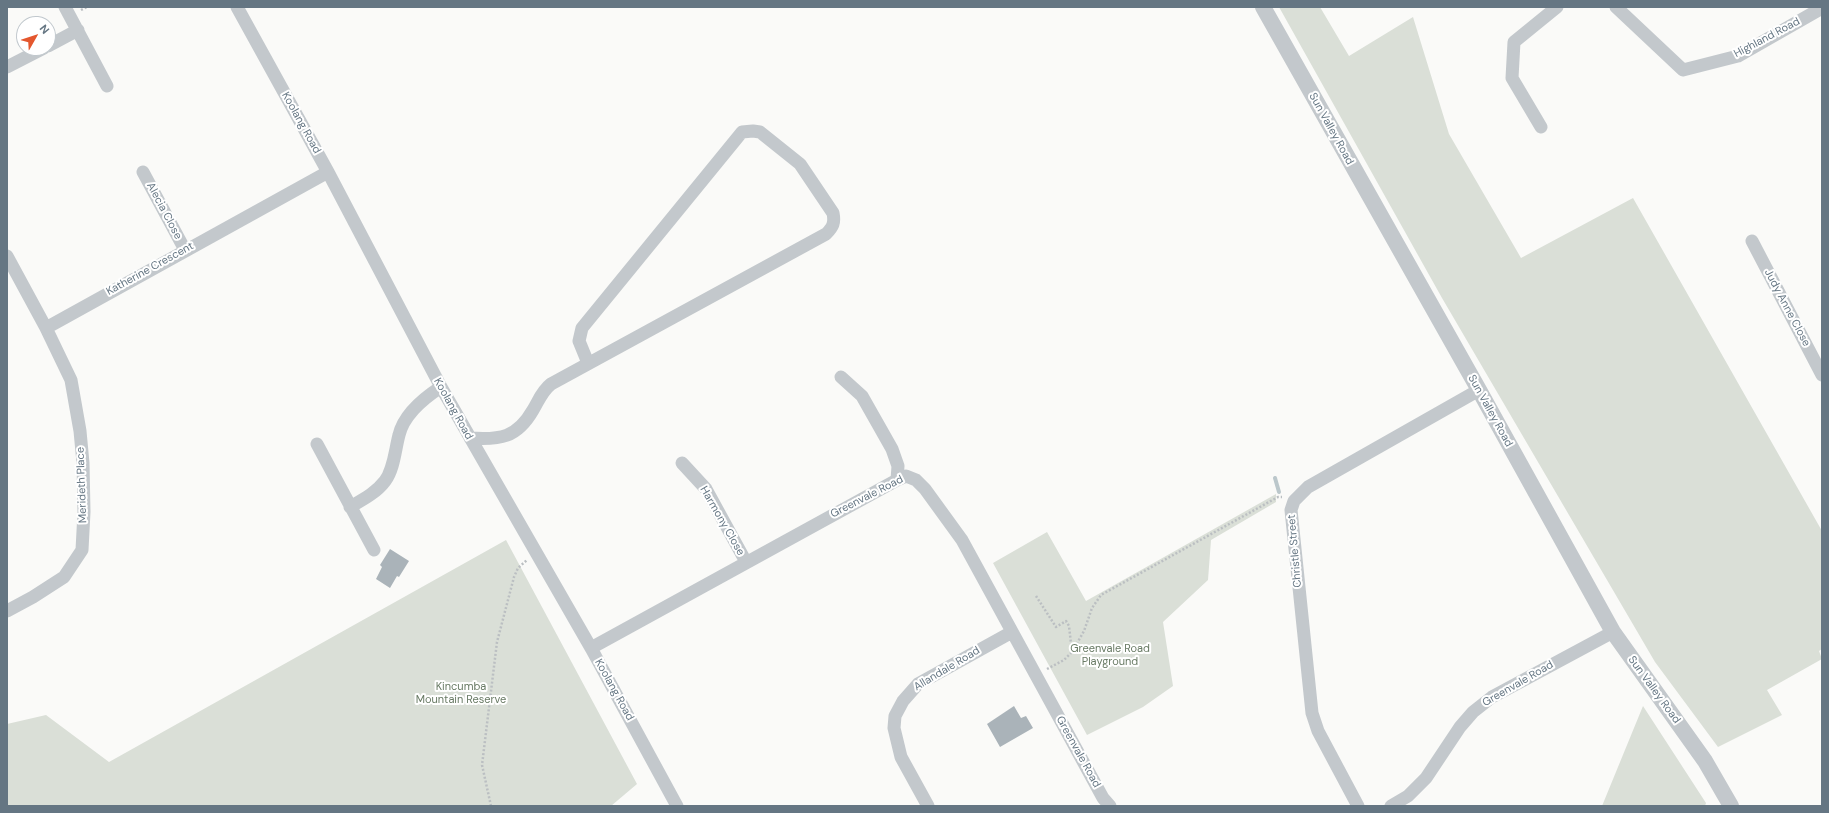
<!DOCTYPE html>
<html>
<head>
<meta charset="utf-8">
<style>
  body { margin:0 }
  #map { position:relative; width:1829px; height:813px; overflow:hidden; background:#fafaf8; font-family:"DM Sans",sans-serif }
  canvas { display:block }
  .frame { position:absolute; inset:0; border:8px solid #657683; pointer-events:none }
  .north { position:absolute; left:16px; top:16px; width:40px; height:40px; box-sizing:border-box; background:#fff; border:1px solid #c1c8cd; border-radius:50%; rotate:51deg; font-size:11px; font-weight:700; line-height:16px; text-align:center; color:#657683 }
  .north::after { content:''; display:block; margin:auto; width:14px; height:18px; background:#e4572e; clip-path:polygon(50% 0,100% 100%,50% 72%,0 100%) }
</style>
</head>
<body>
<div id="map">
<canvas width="1829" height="813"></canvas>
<div class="frame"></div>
<div class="north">N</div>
</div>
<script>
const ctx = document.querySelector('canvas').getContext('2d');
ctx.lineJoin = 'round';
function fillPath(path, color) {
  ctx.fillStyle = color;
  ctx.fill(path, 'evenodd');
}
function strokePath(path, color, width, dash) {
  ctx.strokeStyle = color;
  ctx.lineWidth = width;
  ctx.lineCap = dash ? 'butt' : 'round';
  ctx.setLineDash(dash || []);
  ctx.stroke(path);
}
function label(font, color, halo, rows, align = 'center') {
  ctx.font = font + ' "DM Sans",sans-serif';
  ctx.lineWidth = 4;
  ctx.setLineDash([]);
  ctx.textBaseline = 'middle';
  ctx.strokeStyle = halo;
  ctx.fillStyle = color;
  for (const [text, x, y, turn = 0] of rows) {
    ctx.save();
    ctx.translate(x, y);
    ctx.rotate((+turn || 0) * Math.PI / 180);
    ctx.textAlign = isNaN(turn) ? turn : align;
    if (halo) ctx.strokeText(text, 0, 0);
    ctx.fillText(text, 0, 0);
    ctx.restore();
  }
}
fillPath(new Path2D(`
  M 1279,7 L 1320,7 L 1349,56 L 1413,17 L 1449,134 L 1521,258 L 1633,198 L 1822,531 L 1822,649 L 1819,651 L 1822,659 L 1767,690 L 1782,715 L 1718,747 L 1655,662 L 1442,298 Z
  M 1276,494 L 1276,502 L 1211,540 L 1208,580 L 1163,622 L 1173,686 L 1143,707 L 1087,735 L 993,563 L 1047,532 L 1086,601 Z
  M 506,540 L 637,784 L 611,806 L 7,806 L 7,724 L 46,715 L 109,762 Z
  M 1643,706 L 1706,803 L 1705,806 L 1602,806 Z`), '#dadfd7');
strokePath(new Path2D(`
  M 1275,478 L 1279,492`), '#bbc7cb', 4);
fillPath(new Path2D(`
  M 390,549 L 409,561 L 399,577 L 397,576 L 390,588 L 376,579 L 382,567 L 380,565 Z
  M 1014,706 L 1021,718 L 1026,716 L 1033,728 L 1000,747 L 987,724 Z`), '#aab3b9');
strokePath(new Path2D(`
  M 81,10 L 87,7
  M 1036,596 L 1056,627 L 1066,621 L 1069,626 L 1072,652
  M 1047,669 L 1064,660 L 1072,652 L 1084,631 L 1092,608 L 1101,595 L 1278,497 L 1282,497
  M 491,806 L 482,765 L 497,642 L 514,577 L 518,568 L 527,560`), '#bbbfc2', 2.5, [2, 2]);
strokePath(new Path2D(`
  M 65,7 L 107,86
  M 237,7 L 328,172 L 441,387 L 591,648 L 677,806
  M 1616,7 L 1683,70 L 1738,56 L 1822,8
  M 48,46 L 78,30
  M 7,67 L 44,48
  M 1541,127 L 1512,78 L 1514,42 L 1557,7
  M 143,172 L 185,250
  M 1752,241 L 1822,375
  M 7,256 L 46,328 L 328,172
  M 841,377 L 862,396 L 892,449 L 898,466 L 897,480
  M 470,438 C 500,440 517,438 533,410 C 539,400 542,391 551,384 L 826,234 C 833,227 835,223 833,213 L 800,164 L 760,132 L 753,131 L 742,132 L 582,328 L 579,341 L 588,363
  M 317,444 L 374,550
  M 682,463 L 706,489 L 746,562
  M 350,507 C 362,500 376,493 385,481 C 394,469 395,450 399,435 C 404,414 424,398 441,387
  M 7,611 L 33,597 L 64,577 L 82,550 L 84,512 L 83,463 L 80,431 L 71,380 L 46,328
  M 591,648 L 897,480 L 906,476 L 916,480 L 925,489 L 962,540 L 1103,798 L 1110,806
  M 928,806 L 901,757 L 894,728 L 895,716 L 903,701 L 918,684 L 1012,632
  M 1358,806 L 1318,731 L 1312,713 L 1291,510 L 1294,501 L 1308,487 L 1479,390
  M 1391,806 L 1408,796 L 1426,778 L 1460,727 L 1473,712 L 1492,697 L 1613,632`), '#c3c8cc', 13);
strokePath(new Path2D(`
  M 1263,7 L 1479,390 L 1613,632 L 1705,761 L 1731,806`), '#c3c8cc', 16);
label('11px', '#657683', '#fff', [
  ["Highland Road",1767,38,-28],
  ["Koolang Road",301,123,61],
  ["Sun Valley Road",1331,129,61],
  ["Alecia Close",164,211,62],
  ["Katherine Crescent",150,269,-29],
  ["Judy Anne Close",1787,308,62],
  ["Koolang Road",453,409,61],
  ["Sun Valley Road",1490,411,61],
  ["Merideth Place",82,485,-92],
  ["Greenvale Road",867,497,-27],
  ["Harmony Close",722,521,60],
  ["Christle Street",1295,551,-95],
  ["Allandale Road",947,669,-31],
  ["Greenvale Road",1518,684,-30],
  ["Koolang Road",614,690,61],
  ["Sun Valley Road",1654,690,54],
  ["Greenvale Road",1078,752,61]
]);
label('11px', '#687a64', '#fff', [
  ["Greenvale Road",1110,649],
  ["Playground",1110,662],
  ["Kincumba",461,687],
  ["Mountain Reserve",461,700]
]);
</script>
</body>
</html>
